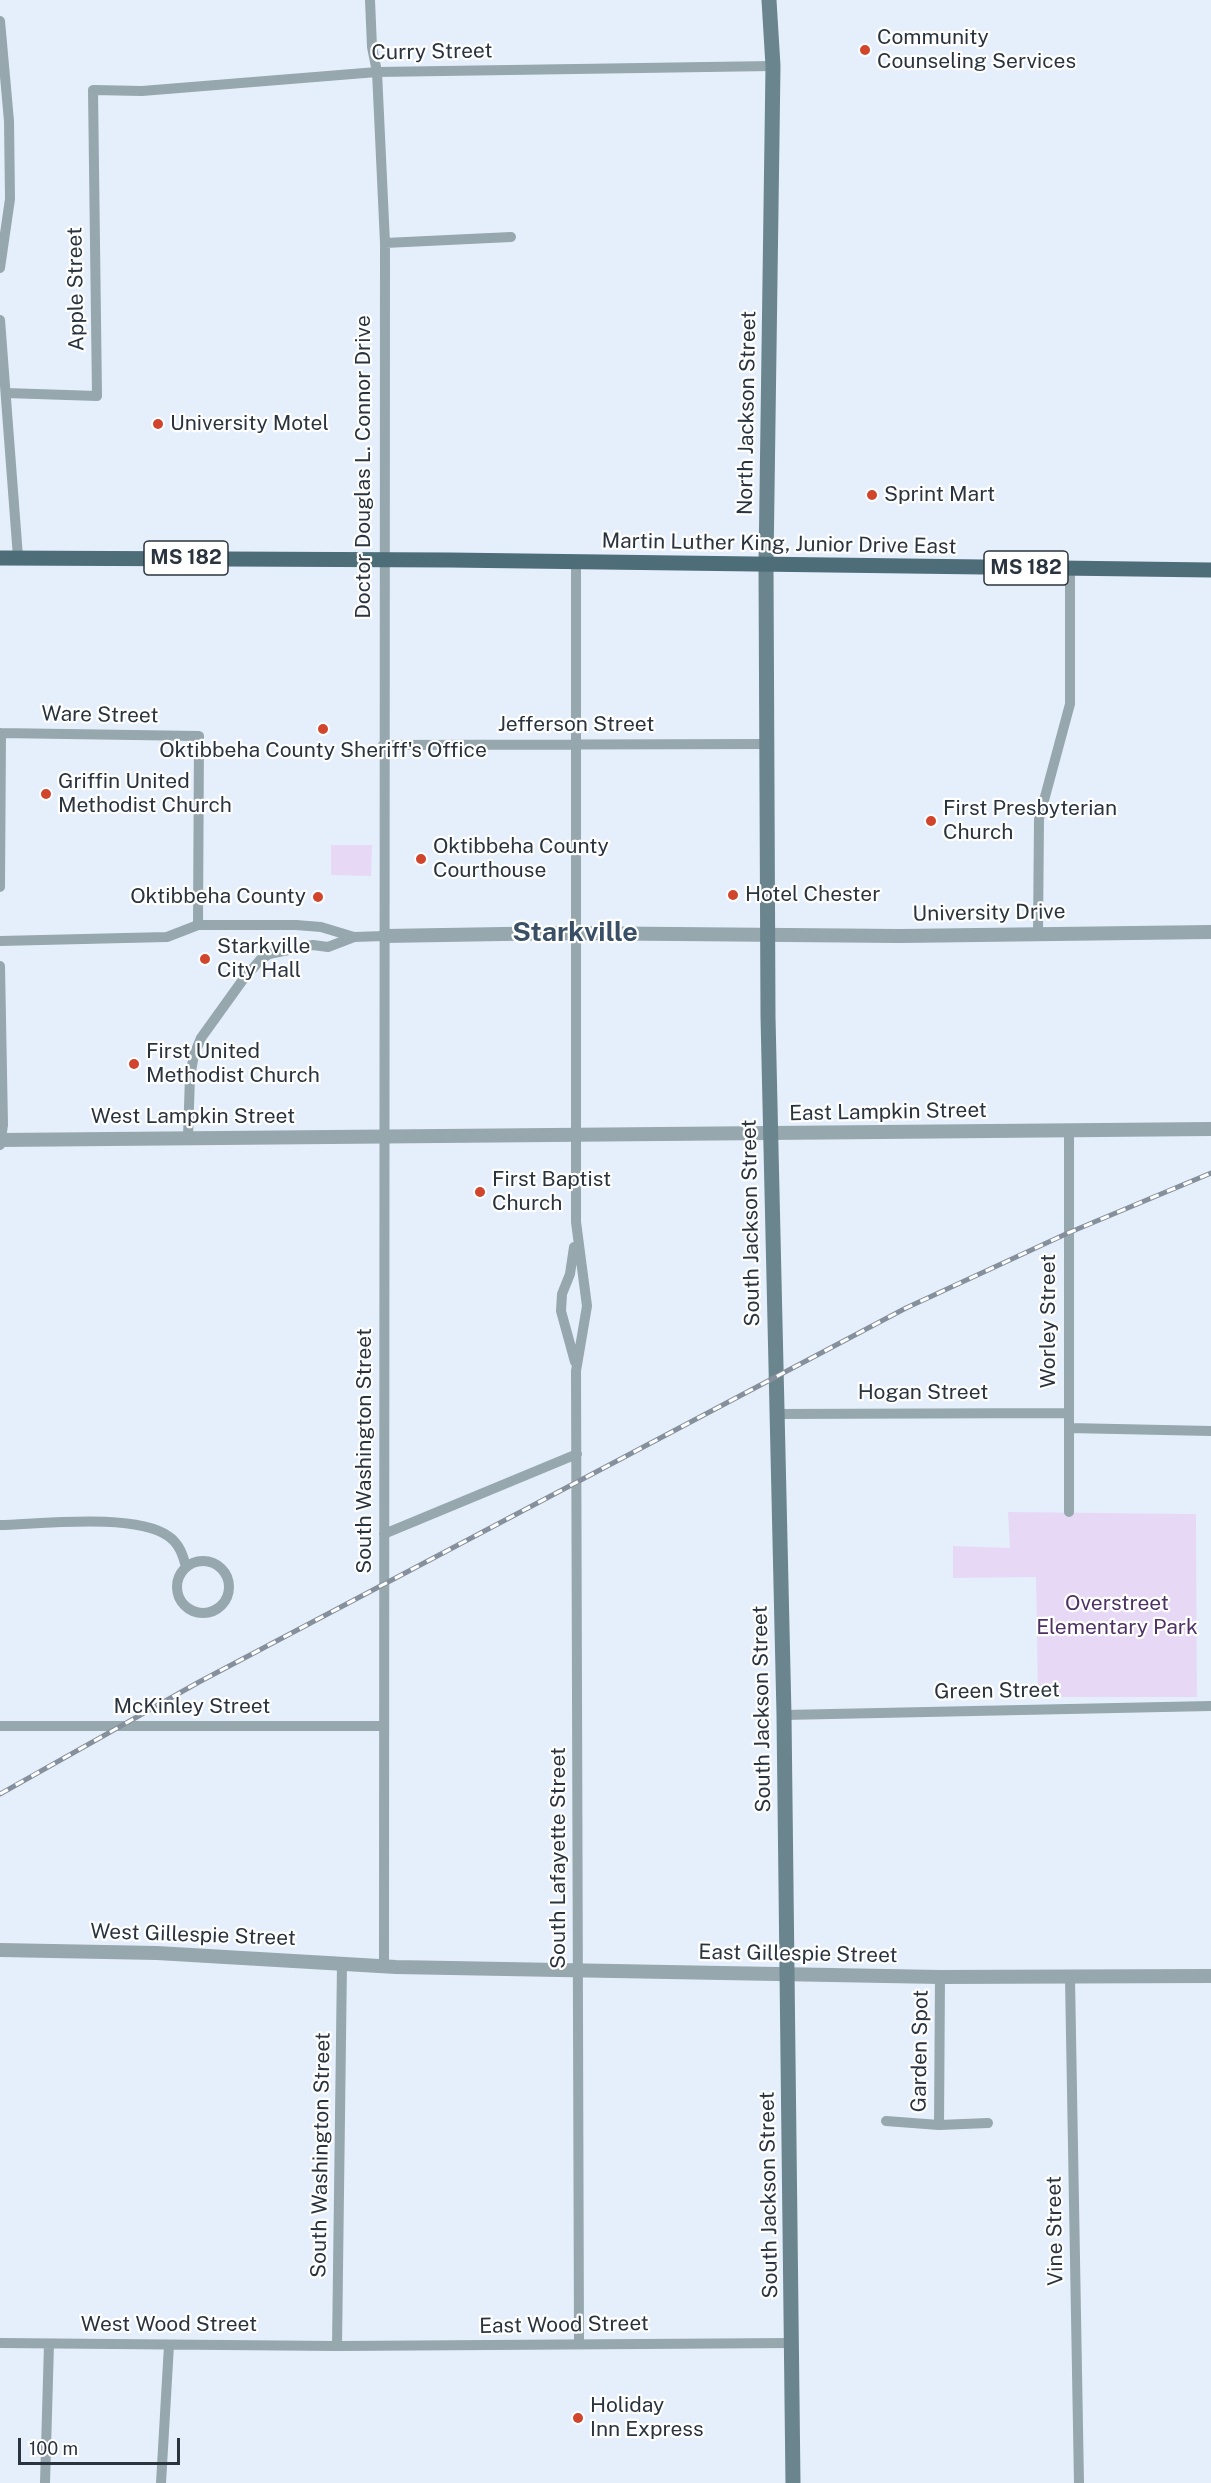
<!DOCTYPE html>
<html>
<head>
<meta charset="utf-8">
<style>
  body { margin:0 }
  #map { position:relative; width:1211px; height:2483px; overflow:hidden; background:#e5effb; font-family:"Public Sans",sans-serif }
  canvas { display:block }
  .scale { position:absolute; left:18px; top:2438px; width:162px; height:27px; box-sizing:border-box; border:3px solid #2a343f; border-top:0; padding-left:8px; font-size:18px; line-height:21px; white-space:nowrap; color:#2a343f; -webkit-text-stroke:4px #fff; paint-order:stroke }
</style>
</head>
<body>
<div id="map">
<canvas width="1211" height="2483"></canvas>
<div class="scale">100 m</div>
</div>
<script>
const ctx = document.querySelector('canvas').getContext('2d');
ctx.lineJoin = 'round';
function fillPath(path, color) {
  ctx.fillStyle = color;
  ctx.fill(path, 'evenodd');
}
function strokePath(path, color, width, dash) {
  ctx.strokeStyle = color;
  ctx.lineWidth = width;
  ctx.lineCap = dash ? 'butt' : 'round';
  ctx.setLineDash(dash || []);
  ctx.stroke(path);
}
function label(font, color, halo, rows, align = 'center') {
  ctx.font = font + ' "Public Sans",sans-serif';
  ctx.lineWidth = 4.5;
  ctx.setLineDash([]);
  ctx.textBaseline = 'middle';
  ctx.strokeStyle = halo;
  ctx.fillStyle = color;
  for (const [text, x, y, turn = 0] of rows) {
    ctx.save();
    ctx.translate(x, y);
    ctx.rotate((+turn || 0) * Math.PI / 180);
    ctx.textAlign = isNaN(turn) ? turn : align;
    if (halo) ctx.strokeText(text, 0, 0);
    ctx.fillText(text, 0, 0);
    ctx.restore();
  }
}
fillPath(new Path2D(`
  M 331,845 L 372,845 L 371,876 L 331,875 Z
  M 1008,1512 L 1196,1514 L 1197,1697 L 1038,1697 L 1036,1577 L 953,1578 L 953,1546 L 1010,1548 Z`), '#e7d9f6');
strokePath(new Path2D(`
  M 370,0 L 372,47 L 377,72 L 385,243 L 384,1966
  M 0,21 L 9,121 L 10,199 L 0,268
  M 385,243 L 511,237
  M 0,320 L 18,557
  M 6,393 L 97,396 L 93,90 L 142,91 L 377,72 L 773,66
  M 576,562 L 576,1222 L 587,1306 L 576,1371 L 579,2344
  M 0,733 L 199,736 L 198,925
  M 383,745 L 768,744
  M 0,887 L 1,733
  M 1038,934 L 1039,819 L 1070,704 L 1070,569
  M 0,941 L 167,937 L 198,925 L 296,925 L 321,927 L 354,937 L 384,936
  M 0,966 L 3,1125 L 0,1145
  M 1069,1131 L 1069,1512
  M 188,1138 L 190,1076 L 194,1055 L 201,1038 L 242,981 L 260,960 L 269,954 L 313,945 L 328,947 L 354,937
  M 574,1247 L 570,1274 L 562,1294 L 561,1311 L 575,1362
  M 777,1414 L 1069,1413
  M 1069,1428 L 1211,1431
  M 0,1525 C 41,1524 135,1513 168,1536 C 179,1543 183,1555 186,1567
  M 384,1534 L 577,1454
  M177 1587a26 26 0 1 1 52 0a26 26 0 1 1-52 0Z
  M 784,1715 L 1211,1706
  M 0,1726 L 384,1726
  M 1070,1978 L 1079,2483
  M 886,2121 L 939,2125 L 988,2123
  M 939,2125 L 940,1977
  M 0,2343 L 337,2346 L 792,2343
  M 337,2346 L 342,1963
  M 45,2483 L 49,2344
  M 161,2483 L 169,2345`), '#96a7ae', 10);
strokePath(new Path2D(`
  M 384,936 L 563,933 L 900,936 L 1211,932
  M 0,1140 L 1211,1129
  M 0,1950 L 157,1953 L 396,1967 L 940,1977 L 1211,1976`), '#96a7ae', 14);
strokePath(new Path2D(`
  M 769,0 L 773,66 L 766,564 L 768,1017 L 784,1715 L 793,2483`), '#6b858e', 15);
strokePath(new Path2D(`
  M 0,558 L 450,560 L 1211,570`), '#4d6d78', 15);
const rail = new Path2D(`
  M 0,1794 L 199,1682 L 906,1308 L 1068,1233 L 1211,1173`);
strokePath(rail, '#86909c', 5);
strokePath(rail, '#fff', 3, [9]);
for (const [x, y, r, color] of [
  [865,50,6,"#d0452c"],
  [158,424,6,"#d0452c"],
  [872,495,6,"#d0452c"],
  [323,729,6,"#d0452c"],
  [46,794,6,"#d0452c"],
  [931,821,6,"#d0452c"],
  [421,859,6,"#d0452c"],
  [733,895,6,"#d0452c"],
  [318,897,6,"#d0452c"],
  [205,959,6,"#d0452c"],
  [134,1064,6,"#d0452c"],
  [480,1192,6,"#d0452c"],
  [578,2418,6,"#d0452c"]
]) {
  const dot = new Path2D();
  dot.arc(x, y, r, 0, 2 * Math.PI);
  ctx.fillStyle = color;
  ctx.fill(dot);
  strokePath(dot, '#fff', 2);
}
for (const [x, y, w] of [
  [186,558,84],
  [1026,568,84]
]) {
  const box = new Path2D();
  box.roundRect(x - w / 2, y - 17, w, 34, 4.5);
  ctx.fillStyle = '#fff';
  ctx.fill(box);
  strokePath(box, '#2a343f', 1.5);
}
label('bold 20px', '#2a343f', null, [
  ["MS 182",186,558],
  ["MS 182",1026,568]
]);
label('21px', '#2a343f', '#fff', [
  ["Community",877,38],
  ["Counseling Services",877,62],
  ["University Motel",170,424],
  ["Sprint Mart",884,495],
  ["Oktibbeha County Sheriff's Office",323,751,"center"],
  ["Griffin United",58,782],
  ["Methodist Church",58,806],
  ["First Presbyterian",943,809],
  ["Church",943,833],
  ["Oktibbeha County",433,847],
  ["Courthouse",433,871],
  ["Hotel Chester",745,895],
  ["Oktibbeha County",306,897,"right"],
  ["Starkville",217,947],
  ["City Hall",217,971],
  ["First United",146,1052],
  ["Methodist Church",146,1076],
  ["First Baptist",492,1180],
  ["Church",492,1204],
  ["Holiday",590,2406],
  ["Inn Express",590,2430]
], 'left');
label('21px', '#2a343f', '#fff', [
  ["Curry Street",432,52,-1],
  ["Apple Street",76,289,-91],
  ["North Jackson Street",747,413,-89],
  ["Doctor Douglas L. Connor Drive",364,467,-90],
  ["Martin Luther King, Junior Drive East",779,544,1],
  ["Ware Street",100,715,1],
  ["Jefferson Street",576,725],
  ["University Drive",989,913,-1],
  ["East Lampkin Street",888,1112,-1],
  ["West Lampkin Street",193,1117],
  ["South Jackson Street",751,1223,-91],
  ["Worley Street",1049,1321,-90],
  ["Hogan Street",923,1393],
  ["South Washington Street",365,1451,-90],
  ["Green Street",997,1691,-1],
  ["McKinley Street",192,1707],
  ["South Jackson Street",762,1709,-91],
  ["South Lafayette Street",559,1858,-90],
  ["West Gillespie Street",193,1935,2],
  ["East Gillespie Street",798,1954,1],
  ["Garden Spot",920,2051,-89],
  ["South Washington Street",321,2155,-89],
  ["South Jackson Street",769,2195,-91],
  ["Vine Street",1055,2231,-91],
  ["West Wood Street",169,2325],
  ["East Wood Street",564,2325,-1]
]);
label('21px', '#4e3266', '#fff', [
  ["Overstreet",1117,1604],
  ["Elementary Park",1117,1628]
]);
label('bold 27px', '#384f66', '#fff', [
  ["Starkville",575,933]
]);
</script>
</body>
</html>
